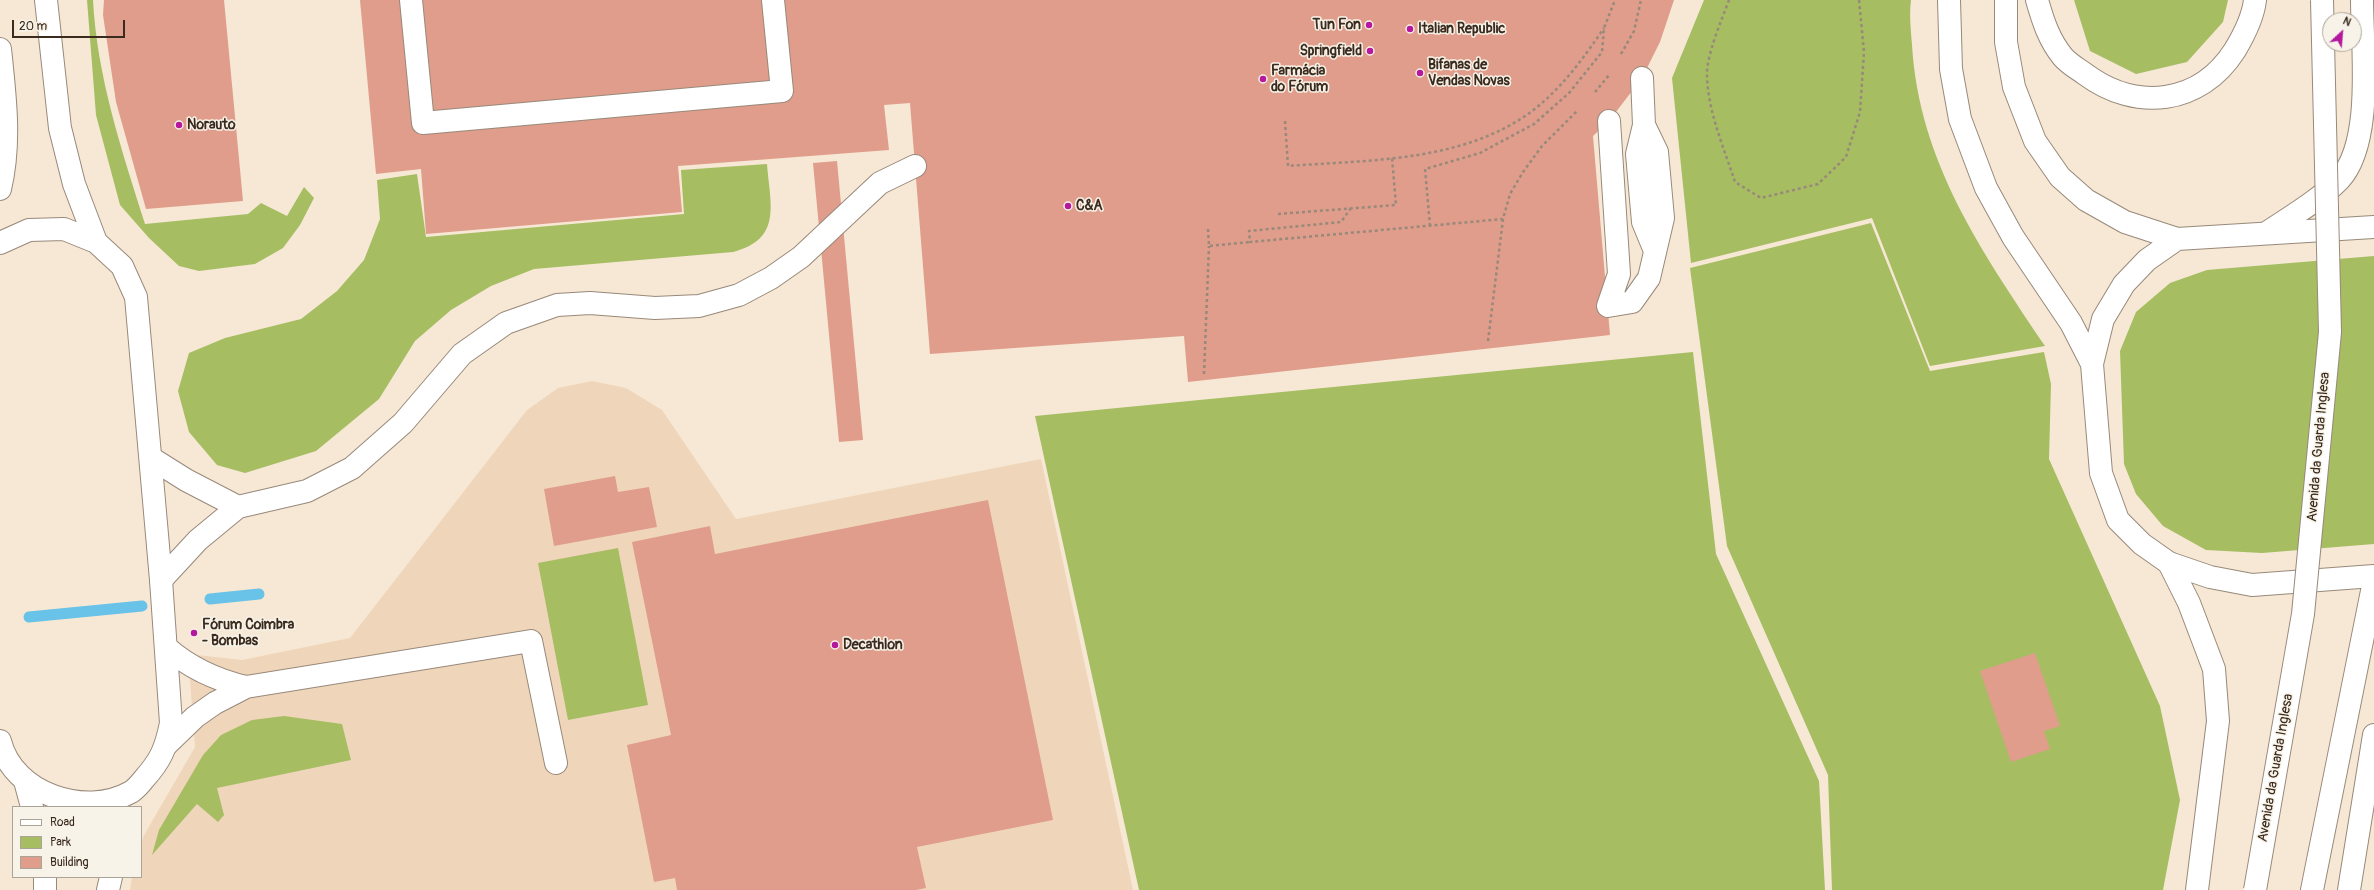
<!DOCTYPE html>
<html>
<head>
<meta charset="utf-8">
<style>
  body { margin:0 }
  #map { position:relative; width:2374px; height:890px; overflow:hidden; background:#f6e8d5; font-family:Pangolin,sans-serif }
  canvas { display:block }
  .legend { position:absolute; left:12px; top:806px; width:130px; height:72px; box-sizing:border-box; background:#f7f3e8; border:1px solid #aca397; margin:0; padding:5px 7px; list-style:none; font-size:12px; color:#3b2a1e }
  .legend li { display:flex; align-items:center; gap:8px; height:20px }
  .legend b { width:20px; border:1px solid #aca397 }
  .north { position:absolute; left:2322px; top:12px; width:40px; height:40px; box-sizing:border-box; background:#f7f3e8; border:1px solid #aca397; border-radius:50%; rotate:26deg; font-size:11px; font-weight:700; line-height:16px; text-align:center; color:#3b2a1e }
  .north::after { content:''; display:block; margin:auto; width:14px; height:18px; background:#b5179e; clip-path:polygon(50% 0,100% 100%,50% 72%,0 100%) }
  .scale { position:absolute; left:12px; top:20px; width:113px; height:18px; box-sizing:border-box; border:2px solid #3b2a1e; border-top:0; padding-left:5px; font-size:12px; line-height:14px; white-space:nowrap; color:#3b2a1e; -webkit-text-stroke:3px #f7f3e8; paint-order:stroke }
</style>
</head>
<body>
<div id="map">
<canvas width="2374" height="890"></canvas>
<ul class="legend">
<li><b style="height:5px;background:#fff"></b>Road</li>
<li><b style="height:11px;background:#a6bd62"></b>Park</li>
<li><b style="height:11px;background:#e09d8b"></b>Building</li>
</ul>
<div class="north">N</div>
<div class="scale">20 m</div>
</div>
<script>
const ctx = document.querySelector('canvas').getContext('2d');
ctx.lineJoin = 'round';
function fillPath(path, color) {
  ctx.fillStyle = color;
  ctx.fill(path, 'evenodd');
}
function strokePath(path, color, width, dash) {
  ctx.strokeStyle = color;
  ctx.lineWidth = width;
  ctx.lineCap = dash ? 'butt' : 'round';
  ctx.setLineDash(dash || []);
  ctx.stroke(path);
}
function label(font, color, halo, rows, align = 'center') {
  ctx.font = font + ' Pangolin,sans-serif';
  ctx.lineWidth = 3;
  ctx.setLineDash([]);
  ctx.textBaseline = 'middle';
  ctx.strokeStyle = halo;
  ctx.fillStyle = color;
  for (const [text, x, y, turn = 0] of rows) {
    ctx.save();
    ctx.translate(x, y);
    ctx.rotate((+turn || 0) * Math.PI / 180);
    ctx.textAlign = isNaN(turn) ? turn : align;
    if (halo) ctx.strokeText(text, 0, 0);
    ctx.fillText(text, 0, 0);
    ctx.restore();
  }
}
fillPath(new Path2D(`
  M 592,381 L 626,388 L 662,410 L 736,519 L 1041,459 L 1133,890 L 130,890 L 132,877 L 141,877 L 141,845 L 143,837 L 195,747 L 188,654 L 242,660 L 350,638 L 527,410 L 558,388 Z`), '#efd6bb');
fillPath(new Path2D(`
  M 87,0 L 93,0 C 97,77 122,151 145,224 L 248,214 L 261,203 L 287,216 L 304,187 L 314,198 L 300,225 L 283,248 L 255,264 L 199,271 L 179,266 L 149,238 L 120,205 L 96,115 Z
  M 1704,0 L 1911,0 C 1909,15 1911,30 1912,45 C 1919,162 1982,252 2045,346 L 1930,366 L 1872,218 L 1691,263 L 1672,78 Z
  M 2074,0 L 2228,0 L 2223,22 L 2187,62 L 2136,74 L 2090,51 Z
  M 767,164 C 770,204 783,239 733,252 L 534,269 L 491,286 L 451,310 L 415,341 L 379,399 L 316,451 L 245,473 L 217,465 L 189,432 L 178,391 L 189,353 L 225,338 L 301,319 L 337,291 L 364,260 L 380,219 L 377,180 L 417,174 L 426,237 L 684,214 L 681,170 Z
  M 1871,223 L 1930,371 L 2044,352 L 2051,384 L 2049,459 L 2160,706 L 2180,800 L 2163,890 L 1832,890 L 1828,775 L 1727,546 L 1690,268 Z
  M 2374,256 L 2374,544 L 2262,553 L 2206,550 L 2163,526 L 2136,494 L 2124,464 L 2120,351 L 2136,312 L 2170,283 L 2207,270 Z
  M 1693,352 L 1716,554 L 1819,781 L 1825,890 L 1139,890 L 1035,416 Z
  M 618,548 L 648,705 L 568,720 L 538,563 Z
  M 284,716 L 342,724 L 351,760 L 217,788 L 224,815 L 218,822 L 197,804 L 152,855 L 159,830 L 203,755 L 221,735 L 252,720 Z`), '#a6bd62');
strokePath(new Path2D(`
  M 210,599 L 259,594
  M 29,617 L 142,606`), '#69c2e7', 11);
fillPath(new Path2D(`
  M 104,0 L 224,0 L 243,201 L 146,209 L 116,102 L 103,15 Z
  M 360,0 L 1674,0 L 1660,42 L 1642,78 L 1609,121 L 1593,136 L 1610,335 L 1188,382 L 1184,336 L 930,354 L 910,103 L 884,105 L 889,150 L 678,166 L 682,212 L 426,234 L 421,169 L 376,174 Z
  M 837,161 L 863,440 L 839,442 L 813,163 Z
  M 615,476 L 618,492 L 649,487 L 657,527 L 554,546 L 544,489 Z
  M 988,500 L 1053,820 L 917,847 L 926,888 L 916,890 L 677,890 L 675,878 L 654,882 L 627,745 L 671,735 L 632,542 L 710,526 L 715,554 Z
  M 2035,653 L 2060,726 L 2044,731 L 2050,749 L 2011,762 L 1980,671 Z`), '#e09d8b');
const service = new Path2D(`
  M 411,0 L 423,123 L 782,91 L 773,0
  M 1609,121 L 1619,274 L 1608,306 L 1632,302 L 1649,278 L 1663,218 L 1657,152 L 1644,125 L 1642,78
  M 1644,125 L 1637,154 L 1643,222 L 1655,251
  M 151,458 L 186,480 L 238,507
  M 161,580 L 198,540 L 238,507 L 307,491 L 352,468 L 403,423 L 462,354 L 506,323 L 557,305 L 590,303 L 655,308 L 699,306 L 739,295 L 771,278 L 801,257 L 880,183 L 915,166
  M 167,648 C 190,668 216,680 246,687 L 531,641 L 556,763
  M 166,745 L 195,717 L 215,703 L 246,687`);
const tertiary = new Path2D(`
  M 25,781 L 32,807
  M 45,877 L 45,890
  M 108,890 L 111,877`);
const secondary = new Path2D(`
  M 46,0 L 60,128 L 74,184 L 96,242
  M 1949,0 L 1951,69 L 1960,119 L 1986,188 L 2013,237 L 2071,323 L 2092,364
  M 2006,0 L 2006,42 L 2014,87 L 2035,141 L 2060,177 L 2086,200 L 2125,222 L 2177,239 L 2374,227
  M 0,49 C 5,96 11,143 0,189
  M 2177,239 L 2147,260 L 2124,284 L 2103,319 L 2092,364 L 2101,473 L 2118,520 L 2142,544 L 2169,563 L 2210,577 L 2252,585 L 2374,576
  M 0,243 L 29,230 L 64,229 L 96,242 L 122,266 L 136,297 L 161,580 L 171,723 C 166,748 161,760 144,779 C 140,784 136,789 131,792 C 85,818 13,794 0,741`);
const primary = new Path2D(`
  M 2268,232 C 2292,216 2319,200 2339,180 C 2374,143 2362,48 2362,0
  M 2169,563 L 2189,603 L 2214,669 L 2218,721 L 2197,890
  M 2312,890 L 2374,581
  M 2349,890 L 2374,735`);
const trunk = new Path2D(`
  M 2037,0 C 2043,21 2049,40 2063,57 C 2069,64 2078,69 2085,74 C 2136,112 2200,105 2235,50 C 2244,35 2253,18 2255,0`);
strokePath(service, '#98897a', 24);
strokePath(tertiary, '#98897a', 24);
strokePath(secondary, '#98897a', 24);
strokePath(primary, '#98897a', 24);
strokePath(trunk, '#98897a', 24);
strokePath(new Path2D(`
  M 1729,0 C 1722,19 1706,56 1707,76 C 1708,112 1724,148 1735,182 L 1761,198 L 1818,184 L 1846,157 L 1860,112 L 1864,52 L 1859,0
  M 1621,54 L 1634,31 L 1641,0
  M 1595,92 L 1610,74
  M 1285,121 L 1288,166 C 1368,160 1460,162 1528,114 C 1559,92 1583,59 1604,28
  M 1351,208 L 1341,222 L 1249,231 L 1250,242 L 1503,219
  M 1278,214 L 1396,205 L 1392,158
  M 1430,226 L 1425,169 L 1480,153 L 1534,124 L 1569,93 L 1602,52 L 1604,28 L 1615,0
  M 1208,229 L 1209,246 L 1250,242
  M 1488,341 L 1503,219 L 1510,194 L 1523,172 L 1542,146 L 1578,110
  M 1204,374 L 1209,246`), '#98897a', 2.5, [3, 3]);
strokePath(service, '#fff', 22);
strokePath(tertiary, '#fff', 22);
strokePath(secondary, '#fff', 22);
strokePath(primary, '#fff', 22);
strokePath(trunk, '#fff', 22);
const primaryBridge = new Path2D(`
  M 2255,890 L 2303,614 L 2330,332 L 2322,0`);
strokePath(primaryBridge, '#98897a', 24, []);
strokePath(primaryBridge, '#fff', 22);
for (const [x, y, r, color] of [
  [1369,25,4,"#b5179e"],
  [1410,29,4,"#b5179e"],
  [1370,51,4,"#b5179e"],
  [1420,73,4,"#b5179e"],
  [1263,79,4,"#b5179e"],
  [179,125,4,"#b5179e"],
  [1068,206,4,"#b5179e"],
  [194,633,4,"#b5179e"],
  [835,645,4,"#b5179e"]
]) {
  const dot = new Path2D();
  dot.arc(x, y, r, 0, 2 * Math.PI);
  ctx.fillStyle = color;
  ctx.fill(dot);
  strokePath(dot, '#f7f3e8', 1.5);
}
label('bold 14px', '#3b2a1e', '#f7f3e8', [
  ["Tun Fon",1361,25,"right"],
  ["Italian Republic",1418,29],
  ["Springfield",1362,51,"right"],
  ["Bifanas de",1428,65],
  ["Vendas Novas",1428,81],
  ["Farmácia",1271,71],
  ["do Fórum",1271,87],
  ["Norauto",187,125],
  ["C&A",1076,206],
  ["Fórum Coimbra",202,625],
  ["- Bombas",202,641],
  ["Decathlon",843,645]
], 'left');
label('14px', '#3b2a1e', '#f7f3e8', [
  ["Avenida da Guarda Inglesa",2319,447,-85],
  ["Avenida da Guarda Inglesa",2276,768,-80]
]);
</script>
</body>
</html>
